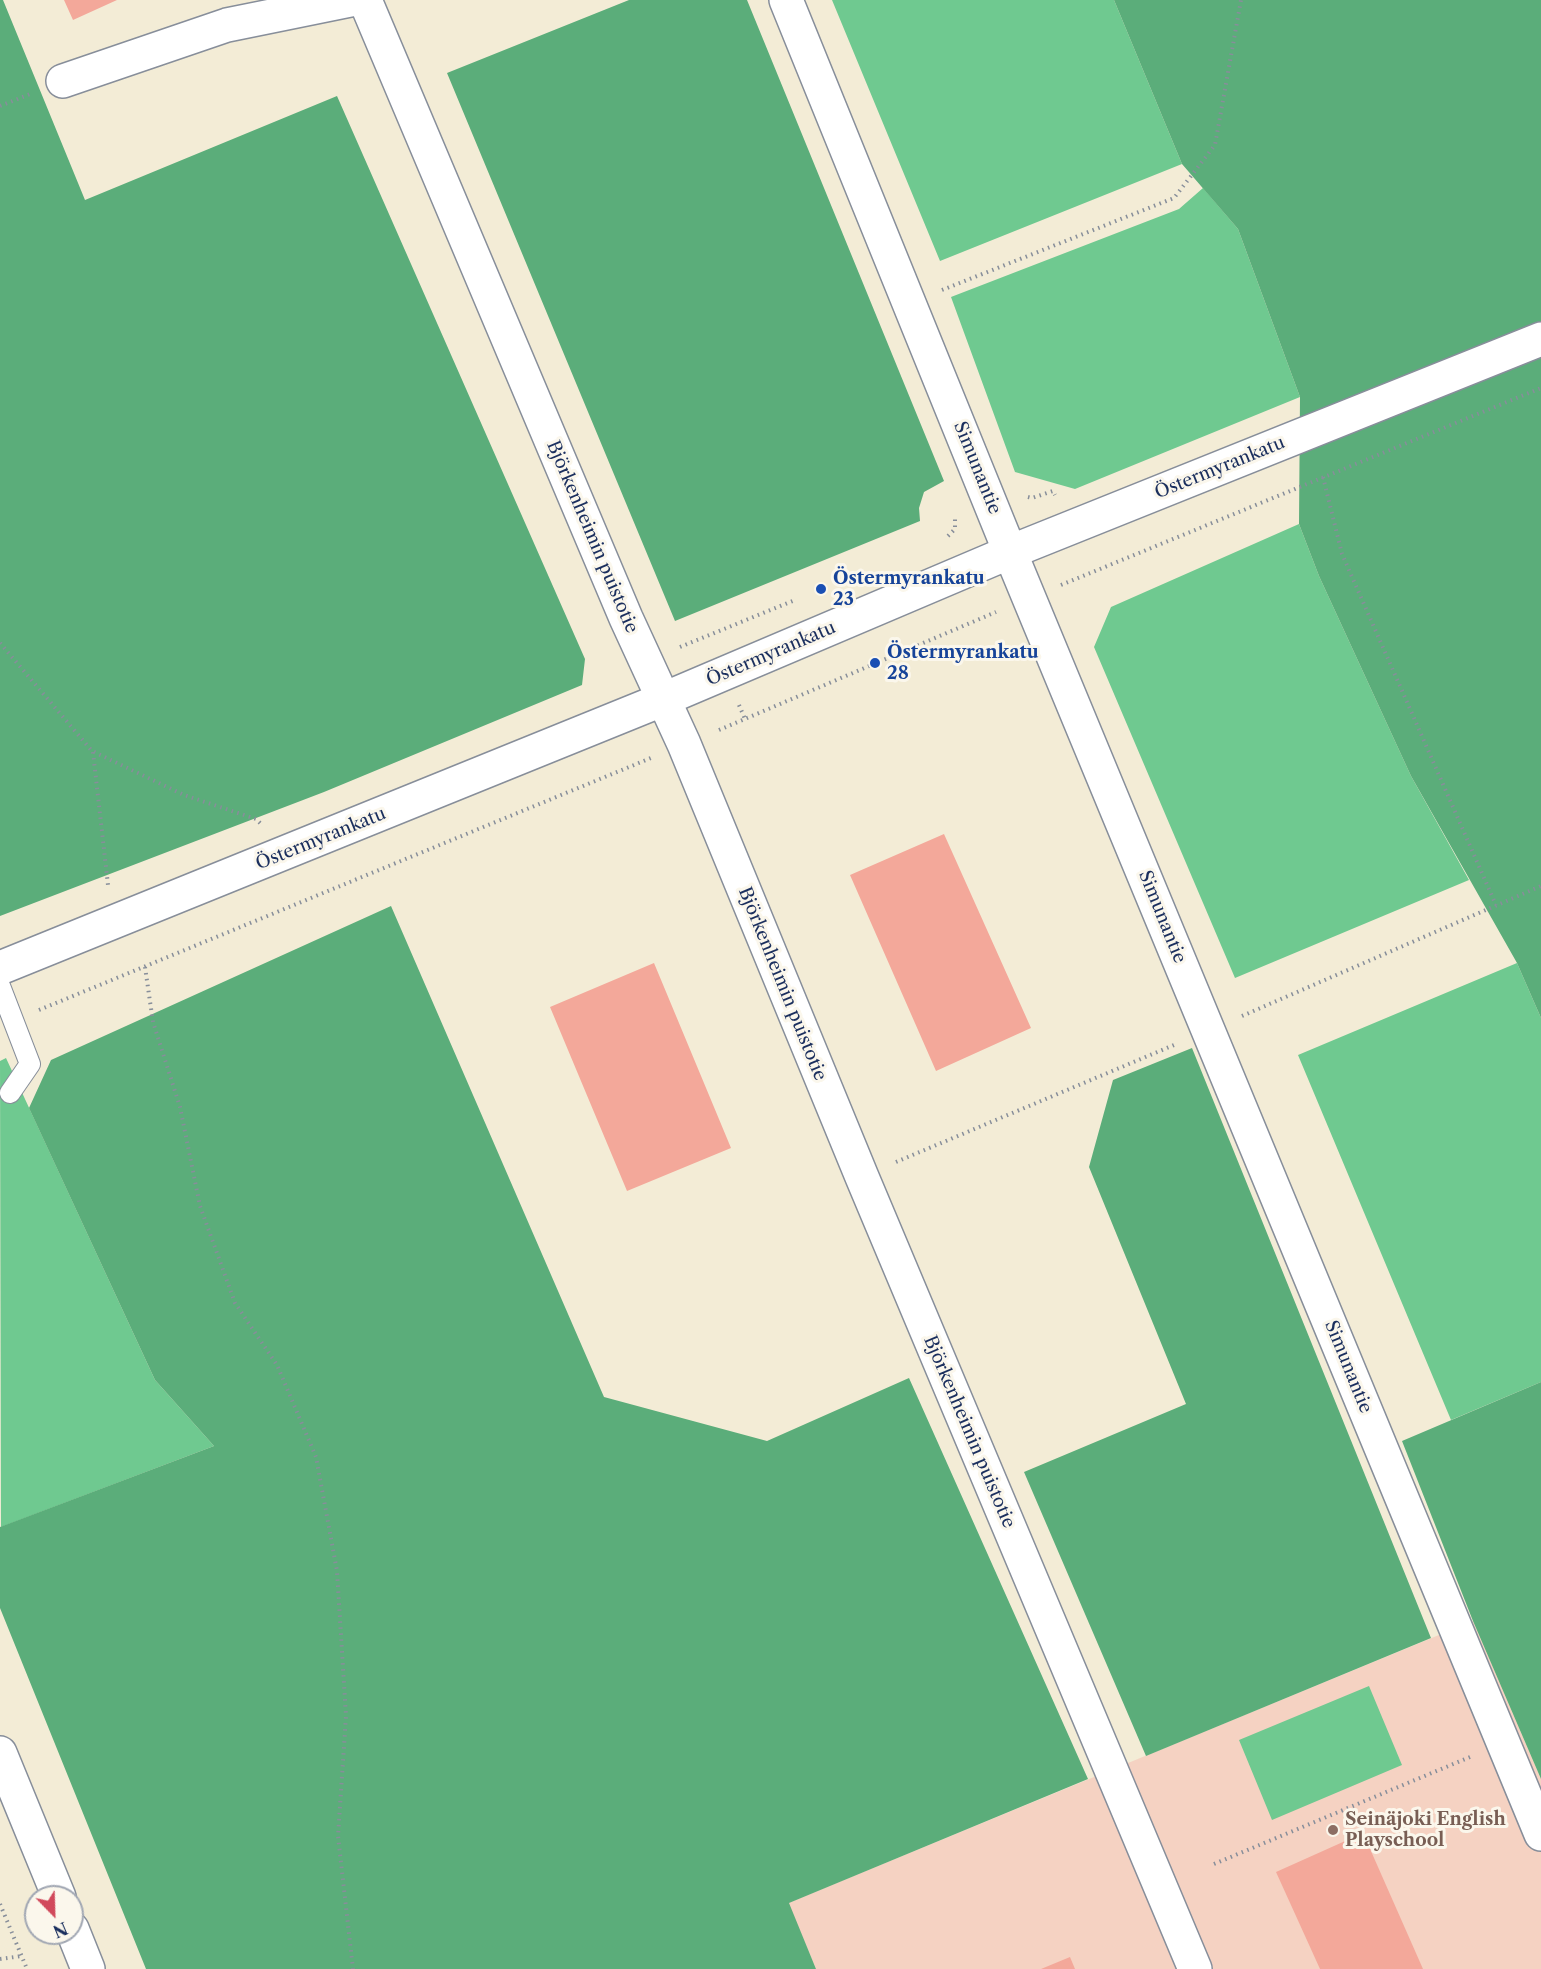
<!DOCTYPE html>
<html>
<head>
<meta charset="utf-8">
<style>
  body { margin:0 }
  #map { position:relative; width:1541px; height:1969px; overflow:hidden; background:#f3ecd6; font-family:"Libre Caslon Text",serif }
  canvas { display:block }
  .north { position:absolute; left:24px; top:1885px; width:60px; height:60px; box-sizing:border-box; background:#fbf7ec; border:2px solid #a1a7b3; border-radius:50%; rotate:157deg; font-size:16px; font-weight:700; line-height:24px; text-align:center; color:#1b2f5e }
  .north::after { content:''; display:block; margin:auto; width:21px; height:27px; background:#d1495b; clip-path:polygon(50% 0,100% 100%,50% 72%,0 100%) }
</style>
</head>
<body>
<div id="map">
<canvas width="1541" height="1969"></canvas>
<div class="north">N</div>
</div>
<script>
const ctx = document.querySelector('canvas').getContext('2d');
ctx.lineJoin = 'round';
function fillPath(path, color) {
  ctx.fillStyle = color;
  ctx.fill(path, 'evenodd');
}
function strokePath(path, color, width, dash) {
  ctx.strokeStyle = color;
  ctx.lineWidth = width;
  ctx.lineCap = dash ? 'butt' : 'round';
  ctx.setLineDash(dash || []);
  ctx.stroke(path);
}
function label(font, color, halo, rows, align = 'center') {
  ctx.font = font + ' "Libre Caslon Text",serif';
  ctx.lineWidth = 6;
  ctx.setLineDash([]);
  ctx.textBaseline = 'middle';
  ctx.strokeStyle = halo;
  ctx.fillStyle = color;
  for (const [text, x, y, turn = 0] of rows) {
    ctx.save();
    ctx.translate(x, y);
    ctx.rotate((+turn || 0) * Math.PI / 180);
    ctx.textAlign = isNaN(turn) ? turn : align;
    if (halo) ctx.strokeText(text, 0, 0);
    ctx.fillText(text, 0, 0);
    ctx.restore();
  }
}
fillPath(new Path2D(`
  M 1473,1621 L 1541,1779 L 1541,1969 L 816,1969 L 788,1903 Z`), '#f5d2c2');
fillPath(new Path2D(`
  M 832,0 L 1114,0 L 1182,164 L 940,261 Z
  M 1203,188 L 1238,229 L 1300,397 L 1075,489 L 1015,472 L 951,297 L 1179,209 Z
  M 1299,524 L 1319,576 L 1411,776 L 1469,880 L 1235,978 L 1094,647 L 1111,607 Z
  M 1517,963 L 1541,1018 L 1541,1382 L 1451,1420 L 1298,1055 Z
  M 6,1058 L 155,1380 L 214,1446 L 1,1527 L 0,1061 Z
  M 1369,1686 L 1402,1765 L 1272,1820 L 1239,1740 Z`), '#6fc990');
fillPath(new Path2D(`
  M 0,0 L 3,0 L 85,200 L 337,96 L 585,659 L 582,685 L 324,792 L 0,916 Z
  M 629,0 L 747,0 L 944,481 L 924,492 L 919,508 L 920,521 L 675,621 L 447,73 Z
  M 1114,0 L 1541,0 L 1541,1018 L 1517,963 L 1411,776 L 1319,576 L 1299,524 L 1300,397 L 1238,229 L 1182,164 Z
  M 391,906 L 604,1397 L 767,1441 L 909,1378 L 1088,1779 L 789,1903 L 816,1969 L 146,1969 L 0,1608 L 0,1527 L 214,1446 L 155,1380 L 29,1108 L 51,1060 Z
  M 1192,1048 L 1431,1638 L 1146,1756 L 1024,1472 L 1186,1404 L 1089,1167 L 1113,1080 Z
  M 1541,1382 L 1541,1779 L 1473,1621 L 1402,1441 Z`), '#5bad7a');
fillPath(new Path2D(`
  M 64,0 L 117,0 L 73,20 Z
  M 944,834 L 1031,1028 L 936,1071 L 850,875 Z
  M 654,963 L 731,1148 L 627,1191 L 550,1007 Z
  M 1363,1833 L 1423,1969 L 1320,1969 L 1276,1872 Z
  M 1070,1957 L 1075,1969 L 1041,1969 Z`), '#f3a89a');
const lane = new Path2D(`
  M 0,986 L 30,1064 L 10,1093`);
const street = new Path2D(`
  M 365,0 L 626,618 L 684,744 L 862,1177 L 1195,1969
  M 786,0 L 1010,552 L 1541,1834
  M 63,81 L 227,25 L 350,0`);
const secondary = new Path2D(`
  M 0,968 L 664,699 L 1010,552 L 1541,339
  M 0,1753 L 59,1897
  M 72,1929 L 88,1969`);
strokePath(lane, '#878e9a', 22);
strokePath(street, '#878e9a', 36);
strokePath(secondary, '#878e9a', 36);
strokePath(new Path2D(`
  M 0,106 L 30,94
  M 942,290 L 1174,198 L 1215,145 L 1241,0
  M 1323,477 L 1342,554 L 1496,905
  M 1028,497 L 1032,498 L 1053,491 L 1055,495
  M 948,536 L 955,529 L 955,519
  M 1061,585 L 1541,388
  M 0,643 L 92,751 L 184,795 L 256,819 L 261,824
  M 680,647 L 795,600
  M 739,705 L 745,719
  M 719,730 L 996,612
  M 93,752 L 108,885
  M 145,967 L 153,1022 L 180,1107 L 200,1206 L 235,1303 L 277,1365 L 316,1457 L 337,1571 L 346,1716 L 338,1836 L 353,1969
  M 39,1010 L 651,758
  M 1242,1016 L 1541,886
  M 896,1162 L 1174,1045
  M 1214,1864 L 1470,1757
  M 0,1904 L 27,1969
  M 0,1959 L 22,1956`), '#878e9a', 4, [1.5, 4.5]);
strokePath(lane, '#fff', 20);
strokePath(street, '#fff', 33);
strokePath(secondary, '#fff', 33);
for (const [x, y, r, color] of [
  [821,589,6,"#1a4fb4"],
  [875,663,6,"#1a4fb4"],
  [1333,1830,6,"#8d6e63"]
]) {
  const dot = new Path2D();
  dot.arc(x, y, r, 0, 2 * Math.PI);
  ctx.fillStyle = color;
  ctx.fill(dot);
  strokePath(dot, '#fbf7ec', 2);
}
label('18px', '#1b2f5e', '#fbf7ec', [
  ["Simunantie",977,468,68],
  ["Östermyrankatu",1220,468,-22],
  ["Björkenheimin puistotie",592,537,67],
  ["Östermyrankatu",771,654,-23],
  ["Östermyrankatu",321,839,-22],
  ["Simunantie",1162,917,68],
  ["Björkenheimin puistotie",782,984,68],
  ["Simunantie",1348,1367,68],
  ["Björkenheimin puistotie",969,1432,67]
]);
label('bold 18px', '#164399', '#fbf7ec', [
  ["Östermyrankatu",833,579],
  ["23",833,600],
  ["Östermyrankatu",887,653],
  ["28",887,674]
], 'left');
label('bold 18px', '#785e54', '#fbf7ec', [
  ["Seinäjoki English",1345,1820],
  ["Playschool",1345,1841]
], 'left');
</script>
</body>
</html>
